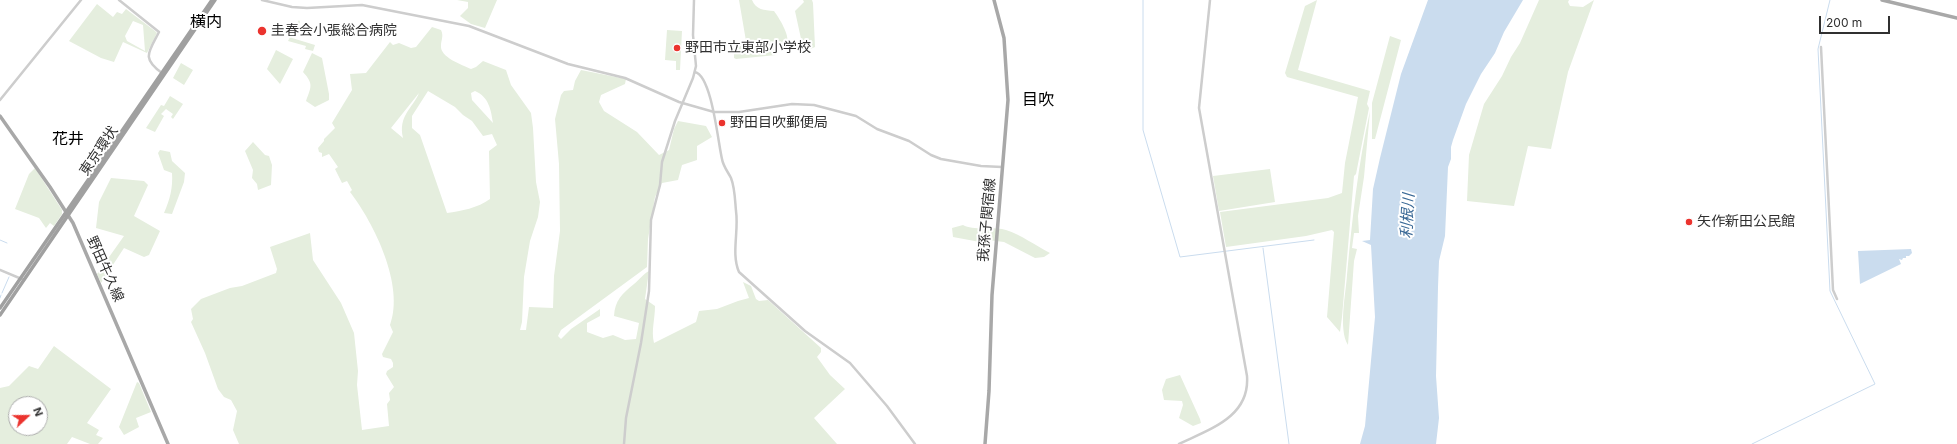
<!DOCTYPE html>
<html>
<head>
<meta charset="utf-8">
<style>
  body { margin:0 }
  #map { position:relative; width:1957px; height:444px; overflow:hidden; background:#fff; font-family:Inter,sans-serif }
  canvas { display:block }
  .north { position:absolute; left:8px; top:396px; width:40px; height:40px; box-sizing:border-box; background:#fff; border:1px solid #acacac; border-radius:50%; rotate:68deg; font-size:11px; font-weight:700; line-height:16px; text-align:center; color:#303030 }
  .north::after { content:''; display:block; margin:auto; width:14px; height:18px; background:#eb332e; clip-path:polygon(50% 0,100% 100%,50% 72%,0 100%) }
  .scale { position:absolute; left:1819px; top:16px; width:71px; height:18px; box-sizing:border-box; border:2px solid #303030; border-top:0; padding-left:5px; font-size:12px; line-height:14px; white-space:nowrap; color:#303030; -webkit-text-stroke:3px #fff; paint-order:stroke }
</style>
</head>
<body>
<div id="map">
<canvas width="1957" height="444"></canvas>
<div class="north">N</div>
<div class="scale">200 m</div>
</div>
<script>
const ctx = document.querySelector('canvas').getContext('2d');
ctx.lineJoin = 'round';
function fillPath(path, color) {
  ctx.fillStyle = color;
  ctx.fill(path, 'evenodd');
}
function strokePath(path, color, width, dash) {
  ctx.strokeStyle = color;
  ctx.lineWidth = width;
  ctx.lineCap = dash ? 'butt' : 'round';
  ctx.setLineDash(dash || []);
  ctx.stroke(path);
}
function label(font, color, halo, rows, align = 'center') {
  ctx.font = font + ' Inter,"Noto Sans JP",sans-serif';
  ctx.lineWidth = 4;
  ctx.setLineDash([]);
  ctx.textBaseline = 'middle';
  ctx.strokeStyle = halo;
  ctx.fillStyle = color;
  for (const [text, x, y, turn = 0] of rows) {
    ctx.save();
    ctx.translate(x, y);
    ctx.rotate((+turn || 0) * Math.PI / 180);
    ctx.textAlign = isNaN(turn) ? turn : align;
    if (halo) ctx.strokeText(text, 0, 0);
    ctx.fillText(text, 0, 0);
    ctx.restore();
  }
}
fillPath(new Path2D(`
  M 457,0 L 497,0 L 485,28 L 471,24 L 460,16 L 468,8 L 468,2 Z
  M 739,0 L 752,0 C 756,10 764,10 774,11 C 779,18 790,35 787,43 L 778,45 L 776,55 L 736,59 L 734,58 L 734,49 L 743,45 L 746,41 Z
  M 803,0 L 812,0 L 813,3 L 815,47 L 808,50 L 803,48 L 795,11 L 804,2 Z
  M 1317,0 L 1298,70 L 1370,91 L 1367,104 L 1369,108 L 1356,174 L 1354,176 L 1342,317 L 1340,332 L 1327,317 L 1334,232 L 1332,230 L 1306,236 L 1226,247 L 1220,212 L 1328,198 L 1342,193 L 1345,163 L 1358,97 L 1287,77 L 1285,73 L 1305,6 Z
  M 1539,0 L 1569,0 L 1568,2 L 1570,6 L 1583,7 L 1594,0 L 1568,72 L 1551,149 L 1528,146 L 1514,206 L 1467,201 L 1469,155 L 1484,104 L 1502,76 L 1511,57 L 1520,43 Z
  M 97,4 L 113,17 L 117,12 L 122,14 L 126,9 L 155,31 L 157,33 L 147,53 L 123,42 L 114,62 L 101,58 L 69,41 ZM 133,21 L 143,25 L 145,51 L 127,41 L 125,36 Z
  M 299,20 L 300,22 L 292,38 L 315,45 L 313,51 L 305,49 L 306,46 L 288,41 Z
  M 432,27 L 441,30 C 444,36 441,40 441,46 C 440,57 462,65 471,69 L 476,67 L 483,61 L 506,70 L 511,85 L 531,113 L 533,128 L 536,182 L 540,202 L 538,217 L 530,241 L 524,277 L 522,322 L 520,330 L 526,330 L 529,307 L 553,308 L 554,276 L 560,231 L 559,164 L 555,119 L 561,95 L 564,91 L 573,90 L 575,81 L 581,70 L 626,79 L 625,84 L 601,95 L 599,102 L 604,111 L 637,132 L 659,155 L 669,150 L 674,129 L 678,121 L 706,126 L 712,137 L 697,146 L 697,160 L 682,165 L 678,180 L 662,183 L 655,197 L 648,239 L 647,267 L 561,330 L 558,336 L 561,339 L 571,329 L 600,309 L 600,316 L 587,323 L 587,332 L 603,338 L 613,335 L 625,340 L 636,339 L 639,323 L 614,316 C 615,300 622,294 634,284 C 639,280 643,274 649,271 L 645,299 L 655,306 C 655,320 651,330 654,343 L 696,322 L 699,311 L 717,309 L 738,301 L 749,298 L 743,282 L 751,286 L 756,299 L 759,301 L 768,300 L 821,348 L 821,352 L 817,357 L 830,375 L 845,389 L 814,418 L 837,444 L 239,444 L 233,430 L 237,411 L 231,400 L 224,397 L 218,389 L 205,353 L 191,322 L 193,319 L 191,309 L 201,299 L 230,288 L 242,286 L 276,273 L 277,269 L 270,247 L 310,233 L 313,260 L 341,303 L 354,333 L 358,371 L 357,385 L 362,430 L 389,426 L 387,404 L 390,400 L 389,393 L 394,387 L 386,374 L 387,371 L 393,367 L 393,363 L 391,359 L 383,357 L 382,354 L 393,332 L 390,325 C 405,286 374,223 350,192 L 352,190 L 347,181 L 342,183 L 335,169 L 338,167 L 329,154 L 322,157 L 322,153 L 319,152 L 318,148 L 324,141 L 324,139 L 335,128 L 332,123 L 352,90 L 350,74 L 366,73 L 390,42 L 393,45 L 399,43 L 411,48 L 416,47 ZM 428,91 L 455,107 L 463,115 L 472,121 L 483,136 L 492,134 L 497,145 L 489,151 L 490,199 C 478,208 461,211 447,213 L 420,135 L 412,128 L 412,116 ZM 475,91 C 489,97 491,110 493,123 L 472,100 L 471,93 ZM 419,93 C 412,109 398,116 403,138 L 391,128 Z
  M 667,30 L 682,31 L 680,70 L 676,70 L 676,61 L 665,60 Z
  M 1390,36 L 1401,40 L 1375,139 L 1372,139 L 1372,103 Z
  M 276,50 L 293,59 L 280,84 L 267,69 Z
  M 312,53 L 322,58 L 329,94 L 329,100 L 315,107 L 306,101 C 311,87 314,84 303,72 Z
  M 181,63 L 193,70 L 184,85 L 173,78 Z
  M 170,96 L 183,104 L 173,119 L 171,117 L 173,114 L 166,109 L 161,114 L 164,116 L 155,132 L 146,128 L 161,105 L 164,106 Z
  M 1370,111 L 1364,177 L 1358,216 L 1359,233 L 1354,233 L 1352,248 L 1357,249 L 1354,261 L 1348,345 C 1338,329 1346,293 1347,275 C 1352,220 1358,165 1370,111 Z
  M 253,142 L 265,155 L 269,156 L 272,165 L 271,185 L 258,190 L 257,184 L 252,178 L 253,170 L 245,151 Z
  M 160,150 L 170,152 L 172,161 L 185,173 L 184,182 L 172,214 L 164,213 C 170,199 173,188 172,173 L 164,170 L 158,153 Z
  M 35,168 L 62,210 L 62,214 L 54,226 L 50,223 L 46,228 L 39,218 L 15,209 L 29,174 Z
  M 1270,169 L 1275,202 L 1219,211 L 1213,176 Z
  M 111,178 L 144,181 L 148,185 L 134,216 L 160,231 L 149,255 L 144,257 L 124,248 L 101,283 L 97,274 L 124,236 L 96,228 L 99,202 Z
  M 963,225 C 973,231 993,226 1006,230 C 1021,235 1035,245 1050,253 L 1044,257 L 1035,258 L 1004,242 L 988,240 L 980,242 L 953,237 L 952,228 Z
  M 54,346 L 111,389 L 87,423 L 99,430 L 96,435 L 103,438 L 98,444 L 90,444 L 72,437 L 67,444 L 0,444 L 0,388 L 9,386 L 29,366 L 38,369 ZM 16,404 L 40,404 L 40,428 L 16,428 Z
  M 1180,375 L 1200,419 L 1201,423 L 1193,426 L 1179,418 L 1183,405 L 1182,401 L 1164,400 L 1162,390 L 1166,379 Z
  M 137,382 L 139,383 L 151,412 L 136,418 L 139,427 L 124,435 L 119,427 Z`), '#e5eede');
fillPath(new Path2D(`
  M 1428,0 L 1523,0 L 1504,32 L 1495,53 L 1481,74 L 1466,104 L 1453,140 L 1451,147 L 1451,159 L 1448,167 L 1445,236 L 1439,261 L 1438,287 L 1436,376 L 1439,418 L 1436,444 L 1360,444 L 1365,426 L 1375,317 L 1371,245 L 1362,241 L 1370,240 L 1373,189 L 1380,158 L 1401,74 Z
  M 1911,249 L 1912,253 L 1909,256 L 1906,256 L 1906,258 L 1903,258 L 1902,260 L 1899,259 L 1901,264 L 1860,284 L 1858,251 Z`), '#cadcee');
strokePath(new Path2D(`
  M 1143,0 L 1143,130 L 1180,257 L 1314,240
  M 0,240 L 7,243
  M 1263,248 L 1289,444
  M 2,293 L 9,277
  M 0,298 L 1,295
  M 1752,444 L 1875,384 L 1830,291 L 1818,49 L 1830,0`), '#cadcee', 1);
strokePath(new Path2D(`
  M 119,0 L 159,32 C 149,52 141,58 162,73
  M 262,0 L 292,7 L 307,8 L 362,5 L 469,26 L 568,64 L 625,78 L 679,102 L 714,112 L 739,112 L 792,104 L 814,105 L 856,116 L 877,129 L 909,141 L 931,155 L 941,159 L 981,166 L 1002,167
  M 1821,47 L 1833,290 L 1837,299
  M 695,72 C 712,76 718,143 722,159 C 723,166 728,172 731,178 C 735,188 735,201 736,211 C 739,231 731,254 739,272 L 805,331 L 850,363 L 887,406 L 915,444
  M 0,100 L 81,0
  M 0,270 L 24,280
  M 624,444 L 626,418 L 641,343 L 649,291 L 651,220 L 660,185 L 662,162 L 675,121 L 693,78 L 696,66 L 693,35 L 694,0
  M 1179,444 C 1210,429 1250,417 1247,376 L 1199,108 L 1210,0`), '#cdcdcd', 2.5);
strokePath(new Path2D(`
  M 1882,0 L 1957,18
  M 0,116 L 50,187 L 73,223 L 168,444
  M 985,444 L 989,391 L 992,295 L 1008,100 L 1004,38 L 994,0`), '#a8a8a8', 3.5);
strokePath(new Path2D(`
  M 0,308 L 212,0
  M 0,315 L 215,0`), '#a0a0a0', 3.5);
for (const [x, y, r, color] of [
  [262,31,5,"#eb332e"],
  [677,48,4,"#eb332e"],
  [722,123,4,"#eb332e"],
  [1689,222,4,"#eb332e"]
]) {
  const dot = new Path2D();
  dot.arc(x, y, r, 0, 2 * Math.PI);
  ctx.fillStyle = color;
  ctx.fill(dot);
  strokePath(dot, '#fff', 1.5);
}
label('14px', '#303030', '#fff', [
  ["圭春会小張総合病院",271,31],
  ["野田市立東部小学校",685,48],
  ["野田目吹郵便局",730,123],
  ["矢作新田公民館",1697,222]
], 'left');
label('14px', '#303030', '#fff', [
  ["東京環状",99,151,-56],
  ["我孫子関宿線",987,220,-85],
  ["野田牛久線",105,269,66]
]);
label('italic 15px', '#3a6996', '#fff', [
  ["利根川",1408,216,-87]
]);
label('16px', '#000', '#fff', [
  ["横内",206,22],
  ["目吹",1038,100],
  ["花井",68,139]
]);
</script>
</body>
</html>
